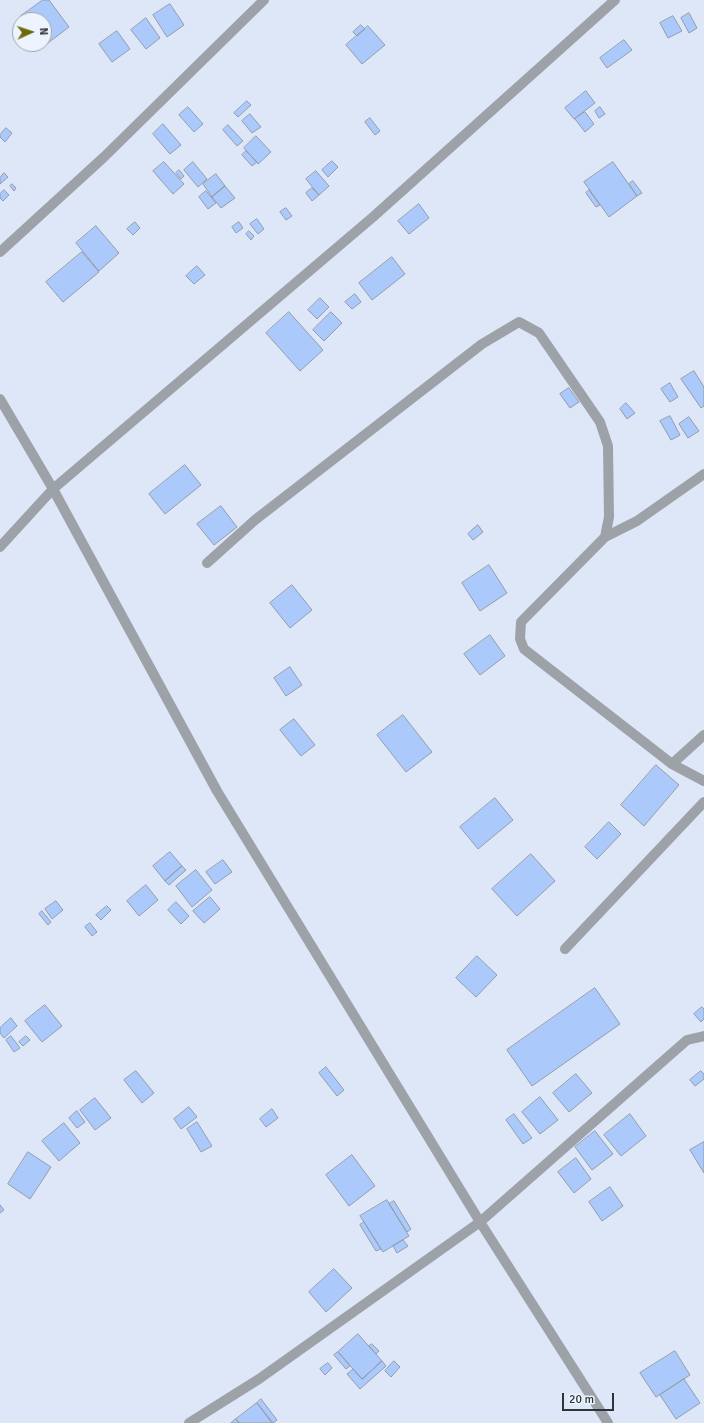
<!DOCTYPE html>
<html>
<head>
<meta charset="utf-8">
<style>
  body { margin:0 }
  #map { position:relative; width:704px; height:1423px; overflow:hidden; background:#dde7f8; font-family:Signika,sans-serif }
  canvas { display:block }
  .north { position:absolute; left:12px; top:12px; width:40px; height:40px; box-sizing:border-box; background:#eef4fe; border:1px solid #a1a6af; border-radius:50%; rotate:87deg; font-size:11px; font-weight:700; line-height:16px; text-align:center; color:#2e3239 }
  .north::after { content:''; display:block; margin:auto; width:14px; height:18px; background:#6b6b09; clip-path:polygon(50% 0,100% 100%,50% 72%,0 100%) }
  .scale { position:absolute; left:562px; top:1393px; width:52px; height:18px; box-sizing:border-box; border:2px solid #2e3239; border-top:0; padding-left:5px; font-size:12px; line-height:14px; white-space:nowrap; color:#2e3239; -webkit-text-stroke:3px #eef4fe; paint-order:stroke }
</style>
</head>
<body>
<div id="map">
<canvas width="704" height="1423"></canvas>
<div class="north">N</div>
<div class="scale">20 m</div>
</div>
<script>
const ctx = document.querySelector('canvas').getContext('2d');
ctx.lineJoin = 'round';
function fillPath(path, color) {
  ctx.fillStyle = color;
  ctx.fill(path, 'evenodd');
}
function strokePath(path, color, width, dash) {
  ctx.strokeStyle = color;
  ctx.lineWidth = width;
  ctx.lineCap = dash ? 'butt' : 'round';
  ctx.setLineDash(dash || []);
  ctx.stroke(path);
}
const building = new Path2D(`
  M 43,0 L 49,0 L 69,27 L 44,46 L 42,44 L 44,44 L 44,20 L 24,20 L 21,16 Z
  M 170,4 L 184,25 L 167,37 L 153,15 Z
  M 689,13 L 697,28 L 689,33 L 681,18 Z
  M 673,16 L 682,31 L 668,38 L 660,23 Z
  M 146,18 L 160,38 L 146,49 L 131,30 Z
  M 361,25 L 365,29 L 357,36 L 353,32 Z
  M 368,26 L 385,45 L 362,64 L 346,45 Z
  M 117,31 L 130,49 L 112,62 L 99,44 Z
  M 624,40 L 632,50 L 607,68 L 600,58 Z
  M 586,91 L 595,103 L 574,119 L 565,108 Z
  M 247,101 L 251,105 L 238,117 L 234,113 Z
  M 188,107 L 203,124 L 194,132 L 179,115 Z
  M 600,107 L 605,114 L 599,118 L 595,111 Z
  M 585,112 L 594,124 L 585,132 L 575,119 Z
  M 250,114 L 261,127 L 252,133 L 242,121 Z
  M 370,118 L 380,131 L 375,135 L 365,122 Z
  M 163,124 L 181,145 L 170,154 L 153,134 Z
  M 228,125 L 243,141 L 237,146 L 223,130 Z
  M 6,128 L 12,133 L 5,142 L 0,137 L 0,135 Z
  M 256,136 L 271,152 L 258,164 L 244,148 Z
  M 246,151 L 257,162 L 252,166 L 242,155 Z
  M 332,161 L 338,167 L 328,177 L 322,170 Z
  M 164,162 L 184,184 L 173,194 L 153,171 Z
  M 193,162 L 207,179 L 198,187 L 184,170 Z
  M 613,162 L 637,196 L 609,217 L 584,182 Z
  M 179,170 L 184,176 L 181,179 L 176,173 Z
  M 316,171 L 329,186 L 319,195 L 306,179 Z
  M 4,173 L 8,177 L 0,184 L 0,178 Z
  M 216,174 L 225,186 L 212,197 L 203,184 Z
  M 633,181 L 642,193 L 637,196 L 629,184 Z
  M 12,184 L 16,188 L 14,191 L 10,186 Z
  M 225,186 L 235,198 L 221,208 L 212,197 Z
  M 312,188 L 319,195 L 312,201 L 306,193 Z
  M 4,190 L 9,195 L 3,201 L 0,198 L 0,194 Z
  M 589,190 L 600,205 L 596,207 L 586,193 Z
  M 206,191 L 216,203 L 208,209 L 199,197 Z
  M 419,204 L 429,218 L 409,234 L 398,221 Z
  M 286,208 L 292,216 L 286,220 L 280,212 Z
  M 257,219 L 264,229 L 258,234 L 250,224 Z
  M 135,222 L 140,228 L 133,235 L 127,229 Z
  M 239,222 L 243,228 L 236,233 L 232,227 Z
  M 96,226 L 119,253 L 99,271 L 76,243 Z
  M 249,231 L 254,236 L 251,240 L 246,234 Z
  M 82,252 L 99,272 L 63,302 L 46,282 Z
  M 392,257 L 405,274 L 372,300 L 359,283 Z
  M 197,266 L 205,275 L 194,284 L 186,276 Z
  M 355,294 L 361,302 L 352,309 L 345,302 Z
  M 320,298 L 329,307 L 317,319 L 308,310 Z
  M 289,312 L 323,350 L 300,371 L 266,333 Z
  M 331,312 L 342,323 L 324,341 L 313,330 Z
  M 694,371 L 704,387 L 704,406 L 701,408 L 681,379 Z
  M 670,383 L 678,397 L 670,402 L 661,389 Z
  M 569,388 L 579,402 L 570,408 L 560,394 Z
  M 626,403 L 635,413 L 627,419 L 620,409 Z
  M 670,416 L 680,435 L 671,440 L 660,421 Z
  M 689,417 L 699,431 L 688,438 L 679,424 Z
  M 185,465 L 201,485 L 165,514 L 149,494 Z
  M 221,506 L 237,527 L 214,545 L 197,524 Z
  M 478,525 L 483,532 L 473,540 L 468,534 Z
  M 489,565 L 507,593 L 480,611 L 462,583 Z
  M 292,585 L 312,610 L 290,628 L 270,603 Z
  M 490,635 L 505,656 L 480,675 L 464,654 Z
  M 290,667 L 302,685 L 286,696 L 274,678 Z
  M 403,715 L 432,752 L 406,772 L 377,735 Z
  M 294,719 L 315,745 L 301,756 L 280,730 Z
  M 656,765 L 679,785 L 644,826 L 621,805 Z
  M 495,798 L 513,820 L 478,849 L 460,827 Z
  M 609,822 L 621,834 L 597,859 L 585,847 Z
  M 170,852 L 182,866 L 165,881 L 153,866 Z
  M 531,854 L 555,881 L 517,916 L 492,889 Z
  M 223,860 L 232,872 L 215,884 L 206,872 Z
  M 182,866 L 186,870 L 169,885 L 165,881 Z
  M 196,870 L 212,890 L 192,907 L 176,886 Z
  M 146,885 L 158,900 L 139,916 L 127,901 Z
  M 210,897 L 220,909 L 204,923 L 193,911 Z
  M 56,901 L 63,910 L 52,919 L 45,909 Z
  M 176,902 L 189,916 L 181,924 L 168,910 Z
  M 107,906 L 111,910 L 101,920 L 96,915 Z
  M 42,911 L 51,922 L 48,925 L 39,914 Z
  M 90,923 L 97,932 L 92,936 L 85,927 Z
  M 477,956 L 497,975 L 476,997 L 456,978 Z
  M 595,988 L 620,1024 L 532,1086 L 507,1050 Z
  M 45,1005 L 62,1026 L 42,1042 L 25,1021 Z
  M 702,1007 L 704,1009 L 704,1019 L 701,1022 L 694,1014 Z
  M 11,1018 L 17,1026 L 4,1038 L 0,1033 L 0,1028 Z
  M 11,1036 L 20,1048 L 14,1052 L 6,1040 Z
  M 26,1036 L 30,1040 L 23,1046 L 19,1042 Z
  M 326,1067 L 344,1090 L 337,1096 L 319,1073 Z
  M 136,1071 L 154,1093 L 142,1103 L 124,1080 Z
  M 701,1071 L 704,1074 L 704,1079 L 695,1086 L 690,1080 Z
  M 576,1074 L 592,1093 L 569,1112 L 553,1093 Z
  M 540,1097 L 558,1120 L 540,1134 L 522,1112 Z
  M 95,1098 L 111,1118 L 95,1130 L 80,1110 Z
  M 189,1107 L 197,1117 L 181,1129 L 174,1119 Z
  M 272,1109 L 278,1118 L 266,1127 L 260,1119 Z
  M 77,1111 L 85,1122 L 77,1128 L 69,1118 Z
  M 514,1114 L 532,1138 L 523,1144 L 506,1120 Z
  M 630,1114 L 646,1136 L 621,1156 L 604,1135 Z
  M 197,1122 L 212,1146 L 201,1152 L 187,1129 Z
  M 64,1123 L 80,1143 L 59,1161 L 42,1141 Z
  M 595,1131 L 613,1154 L 592,1170 L 575,1147 Z
  M 704,1142 L 704,1173 L 690,1150 Z
  M 28,1152 L 51,1167 L 30,1199 L 8,1184 Z
  M 352,1155 L 375,1186 L 349,1206 L 326,1175 Z
  M 576,1158 L 591,1179 L 574,1193 L 558,1172 Z
  M 610,1187 L 623,1206 L 602,1221 L 589,1202 Z
  M 387,1200 L 409,1236 L 383,1252 L 360,1216 Z
  M 394,1201 L 411,1229 L 407,1232 L 389,1204 Z
  M 0,1205 L 4,1210 L 0,1213 Z
  M 364,1222 L 381,1249 L 376,1251 L 360,1225 Z
  M 403,1240 L 408,1246 L 397,1253 L 393,1246 Z
  M 334,1269 L 352,1288 L 326,1312 L 309,1292 Z
  M 358,1334 L 382,1361 L 362,1379 L 338,1352 Z
  M 372,1344 L 379,1351 L 376,1354 L 369,1346 Z
  M 675,1351 L 690,1375 L 656,1397 L 640,1373 Z
  M 338,1352 L 350,1366 L 346,1369 L 334,1355 Z
  M 382,1361 L 386,1366 L 360,1389 L 347,1374 L 353,1369 L 362,1379 Z
  M 394,1361 L 400,1367 L 391,1377 L 385,1371 Z
  M 328,1363 L 332,1368 L 325,1375 L 320,1369 Z
  M 684,1379 L 700,1403 L 676,1419 L 660,1395 Z
  M 261,1399 L 277,1420 L 273,1423 L 257,1403 Z
  M 257,1403 L 272,1423 L 239,1423 L 236,1419 Z
  M 236,1419 L 239,1423 L 231,1423 Z`);
fillPath(building, '#abcafb');
strokePath(building, '#929cab', 1);
strokePath(new Path2D(`
  M 0,252 L 104,157 L 264,0
  M 0,399 L 53,489 L 217,791 L 480,1222 L 608,1423
  M 605,537 L 637,521 L 704,474
  M 0,547 L 53,489 L 373,217 L 615,0
  M 207,563 L 255,520 L 482,344 L 519,322 L 539,333 L 600,422 L 608,446 L 609,517 L 605,537 L 521,622 L 520,639 L 524,649 L 672,764 L 704,781
  M 672,764 L 704,735
  M 565,949 L 704,802
  M 189,1423 L 259,1379 L 480,1222 L 687,1040 L 704,1036`), '#9da2a8', 10);
</script>
</body>
</html>
